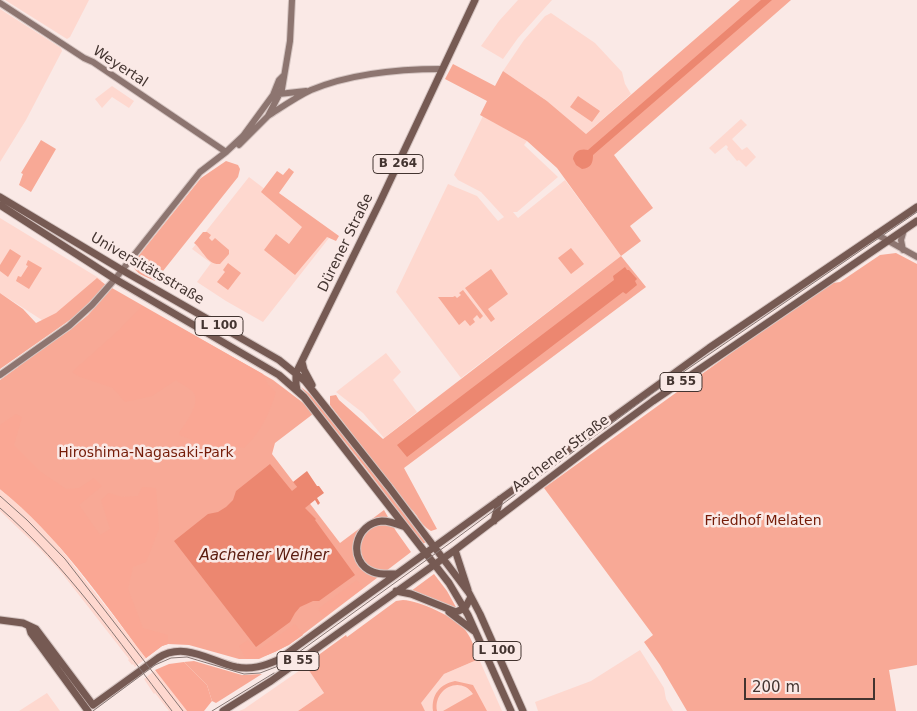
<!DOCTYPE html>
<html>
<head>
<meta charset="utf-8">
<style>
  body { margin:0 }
  #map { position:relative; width:917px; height:711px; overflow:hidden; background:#fae9e6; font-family:"DejaVu Sans",sans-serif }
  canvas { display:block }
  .scale { position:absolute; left:744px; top:678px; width:131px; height:22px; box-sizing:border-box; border:2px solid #433430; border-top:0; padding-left:6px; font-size:15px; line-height:18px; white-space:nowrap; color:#433430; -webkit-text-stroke:4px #fae9e6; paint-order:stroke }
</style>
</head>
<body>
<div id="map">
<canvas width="917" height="711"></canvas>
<div class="scale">200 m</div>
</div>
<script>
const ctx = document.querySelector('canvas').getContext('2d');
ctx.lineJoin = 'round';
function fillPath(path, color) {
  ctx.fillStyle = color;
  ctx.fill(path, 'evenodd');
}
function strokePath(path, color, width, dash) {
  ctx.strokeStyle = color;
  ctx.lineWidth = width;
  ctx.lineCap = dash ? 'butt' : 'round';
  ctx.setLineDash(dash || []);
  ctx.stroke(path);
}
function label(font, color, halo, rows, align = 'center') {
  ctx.font = font + ' "DejaVu Sans",sans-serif';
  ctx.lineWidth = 5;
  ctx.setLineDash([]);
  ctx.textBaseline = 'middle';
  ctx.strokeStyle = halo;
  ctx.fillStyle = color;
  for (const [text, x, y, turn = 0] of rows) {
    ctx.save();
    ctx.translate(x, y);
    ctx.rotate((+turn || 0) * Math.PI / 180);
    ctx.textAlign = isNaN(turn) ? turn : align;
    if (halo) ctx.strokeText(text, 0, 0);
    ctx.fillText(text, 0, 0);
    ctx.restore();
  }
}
fillPath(new Path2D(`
  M 5,0 L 89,0 L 70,37 L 67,39 Z
  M 518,0 L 552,0 L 518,38 L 503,59 L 481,46 L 499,21 Z
  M 0,9 L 61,48 L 62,51 L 26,120 L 0,162 Z
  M 551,13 L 595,43 L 622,72 L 625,84 L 631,94 L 586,134 L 547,101 L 503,71 L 524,40 L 545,16 Z
  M 112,86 L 134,101 L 129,108 L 112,97 L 102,108 L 95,99 Z
  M 483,116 L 527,141 L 524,145 L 558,177 L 517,212 L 513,212 L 518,218 L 565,180 L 621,256 L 461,378 L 396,292 L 448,184 L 477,196 L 498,221 L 504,217 L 481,192 L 458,180 L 454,175 Z
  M 741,119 L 747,125 L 732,139 L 742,150 L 747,147 L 756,157 L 746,167 L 739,160 L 737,161 L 727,149 L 728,147 L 726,145 L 715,154 L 709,148 Z
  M 249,177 L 329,238 L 263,322 L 226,301 L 197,282 L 211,263 L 192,249 Z
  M 0,218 L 102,280 L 55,320 L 45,322 L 0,293 Z
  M 386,353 L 401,372 L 393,380 L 417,412 L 384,438 L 363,413 L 336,392 Z
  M 0,489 L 24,509 L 54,540 L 146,658 L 135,667 L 133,664 L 132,665 L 128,660 L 129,659 L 61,572 L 40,549 L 0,511 Z
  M 640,650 L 664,688 L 666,699 L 673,711 L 538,711 L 535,702 L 591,681 Z
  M 479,659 L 502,711 L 425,711 L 420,703 L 444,674 Z
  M 306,666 L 324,693 L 298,711 L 239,711 L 244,709 Z
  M 154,671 L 158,673 L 187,711 L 169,711 L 155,693 L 154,694 L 144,679 Z
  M 47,693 L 60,711 L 19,711 Z`), '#fed8cf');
fillPath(new Path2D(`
  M 740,0 L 791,0 L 614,155 L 653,208 L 630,226 L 641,241 L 621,256 L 646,287 L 404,468 L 437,529 L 431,531 C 418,523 418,513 409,508 L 330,405 L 330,396 L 336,395 L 339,400 L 383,439 L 621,256 L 557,168 L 527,141 L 480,115 L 487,101 L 445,79 L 453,64 L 495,86 L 503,71 L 547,101 L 586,134 Z
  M 578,96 L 600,111 L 592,122 L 570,107 Z
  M 41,140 L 56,149 L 31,192 L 19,185 L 23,174 L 21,173 Z
  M 226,161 L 238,165 L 240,169 L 238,177 L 155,281 C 145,276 136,275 132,264 L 201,178 Z
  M 289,168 L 294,172 L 279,193 L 339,236 L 336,241 L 327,237 L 295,275 L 264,250 L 276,234 L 289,244 L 302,227 L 261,192 L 277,171 L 283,175 Z
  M 203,232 L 207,232 L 211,235 L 209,238 L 212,241 L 215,238 L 229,250 L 229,254 L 220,264 C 207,265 203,250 194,243 Z
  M 571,248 L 584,264 L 571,274 L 558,258 Z
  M 10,249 L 21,256 L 8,277 L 0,271 L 0,265 Z
  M 896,253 L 917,264 L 917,665 L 889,670 L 896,711 L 687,711 L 660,665 L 644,642 L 653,635 L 544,488 L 738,348 L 833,283 L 840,282 L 880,255 Z
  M 28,260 L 42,268 L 29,289 L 16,281 L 18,276 L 21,277 L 28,266 L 26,265 Z
  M 228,263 L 241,273 L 228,290 L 217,282 L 225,272 L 223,270 Z
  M 491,269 L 508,294 L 488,309 L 495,319 L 491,322 L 465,288 Z
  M 97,278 L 106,285 L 77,315 L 0,369 L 0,293 L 23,309 L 36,323 L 56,313 Z
  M 112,288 L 273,380 L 306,405 L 313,414 L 275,443 L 272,454 L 340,543 L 384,510 L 396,531 L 411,552 L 289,645 L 259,659 L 239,659 L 189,645 L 168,644 L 162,646 L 146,658 C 101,599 59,536 0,489 L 0,380 L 18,367 L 17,365 L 70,330 L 88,315 Z
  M 463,290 L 483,316 L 480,319 L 477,315 L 473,319 L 475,322 L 470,326 L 465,320 L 459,325 L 438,297 L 453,297 L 455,296 L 457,298 L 461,295 L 459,293 Z
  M 301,387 L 311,395 L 338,425 L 427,541 L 423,544 L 364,466 Z
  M 434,574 L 447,591 L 457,609 L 411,591 Z
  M 403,600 C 420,601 456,617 466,631 C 472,639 475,650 479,659 L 444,674 L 421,703 L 425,711 L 298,711 L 324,693 L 306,666 L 314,661 L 313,659 L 346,635 L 347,637 L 396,601 Z
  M 194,661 L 242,675 L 262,674 L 216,703 L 212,701 L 207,685 L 184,662 Z
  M 455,681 L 473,685 L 487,711 L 443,711 L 473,694 C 460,675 433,689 437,711 L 433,711 C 431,695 440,684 455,681 Z`), '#f8a996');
fillPath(new Path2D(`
  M 142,306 L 263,374 L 268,385 L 276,392 C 269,414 261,432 244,448 L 235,446 L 226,450 L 213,451 L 190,439 L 179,435 L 179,433 C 185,424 202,402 193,392 C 190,388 181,384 176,380 L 152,396 L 125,402 L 113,388 L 80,377 L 72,372 L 119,330 Z
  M 16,414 L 22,417 L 14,445 L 41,472 L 66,489 L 79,488 L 94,478 L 102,486 L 79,505 L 100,535 L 110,529 L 101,500 L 109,493 L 122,497 L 138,496 L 142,487 L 156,488 L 159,529 L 146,562 L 133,567 L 128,589 L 143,628 L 168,635 L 168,644 L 162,646 L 146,658 C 101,599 59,536 0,489 L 0,425 Z
  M 357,580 L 363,588 L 324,617 L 318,609 Z
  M 295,624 L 303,635 C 286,647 267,659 246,659 L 239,646 L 248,640 L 257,651 Z
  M 184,662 L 207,685 L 212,701 L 204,711 L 187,711 L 155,670 L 169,664 Z`), '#faa794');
fillPath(new Path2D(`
  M 761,0 L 772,0 L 593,155 C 593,163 591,168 582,169 L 576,165 L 573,159 C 574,151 581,148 588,150 Z
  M 625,267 L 627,270 L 629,270 L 637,279 L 635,281 L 637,285 L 626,294 L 623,292 L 407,457 L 397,445 L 614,280 L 613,276 Z
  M 270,464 L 292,491 L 297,487 L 293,482 L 307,471 L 317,486 L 319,486 L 324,493 L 317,498 L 320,503 L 318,505 L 315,500 L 305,508 L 316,519 L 315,520 L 355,575 L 319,601 L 313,601 L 300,607 L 295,613 L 290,622 L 256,647 L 174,541 L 208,514 L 218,512 L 226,507 L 233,500 L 236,491 Z`), '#ec8770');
const secondary = new Path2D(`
  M 0,3 L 84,58 L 93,62 L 226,152
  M 279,94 L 306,91
  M 268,116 C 282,107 296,97 311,90 C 352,73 398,69 442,69
  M 239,145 L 268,116 L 282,89 L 290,41 L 292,0
  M 876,234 L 917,257
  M 903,250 L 901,240 L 904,230
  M 0,375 L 69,326 L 92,305 L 115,279 L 200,172 L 226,152 L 243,136 L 273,95 L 279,80 L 283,76`);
const primary = new Path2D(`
  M 0,197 L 122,270 L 279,360 L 305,381 L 389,487 L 469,593 L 480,614 L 523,711
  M 0,205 L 115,279 L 279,375 L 304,397 L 449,583 L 468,615 L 511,711
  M 302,362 L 304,370 L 312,385
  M 297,390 L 296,384 L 296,373 L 380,202 L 475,0
  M 494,521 L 500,499
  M 455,550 L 468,590
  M 396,574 C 389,574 380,575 373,572 C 346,561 355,523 382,521 C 390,521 397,524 405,527
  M 396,591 L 411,594 L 456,612 L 465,608 L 471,597
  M 449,612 L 474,631
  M 0,620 L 23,623 L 36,629 L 93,705 L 158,658 C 184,641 210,661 236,667 C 251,670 264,666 278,660 L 709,348 L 917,207
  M 29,626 L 31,633 L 88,711
  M 223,711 L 271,681 L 455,550 L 601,439 L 653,401 L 917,221`);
strokePath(secondary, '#d5c5c2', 8);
strokePath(primary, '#d5c5c2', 9);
strokePath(secondary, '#8d7570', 6);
strokePath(primary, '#765a53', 7);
strokePath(new Path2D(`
  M 93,711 L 155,665 L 171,658 L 187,657 L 244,674 L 260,673 L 281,665 L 450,543 L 654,392 L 917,212
  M 212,711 L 274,673`), '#867673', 1);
strokePath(new Path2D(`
  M 0,496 L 27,520 L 65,559 L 183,711
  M 0,508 C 67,566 118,641 172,711`), '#867673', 1);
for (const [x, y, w] of [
  [398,164,50],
  [219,326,48],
  [681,382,42],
  [497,651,48],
  [298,661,42]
]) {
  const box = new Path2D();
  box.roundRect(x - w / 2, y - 9.5, w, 19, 4);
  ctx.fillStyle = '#fae9e6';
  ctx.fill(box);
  strokePath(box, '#433430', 1);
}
label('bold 12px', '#433430', null, [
  ["B 264",398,164],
  ["L 100",219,326],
  ["B 55",681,382],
  ["L 100",497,651],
  ["B 55",298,661]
]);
label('14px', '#433430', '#fae9e6', [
  ["Weyertal",120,67,33],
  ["Dürener Straße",346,243,-64],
  ["Universitätsstraße",147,269,30],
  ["Aachener Straße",561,454,-37]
]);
label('14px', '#751c08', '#fae9e6', [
  ["Hiroshima-Nagasaki-Park",146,453],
  ["Friedhof Melaten",763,521]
]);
label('italic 15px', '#5a1b0e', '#fae9e6', [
  ["Aachener Weiher",264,556]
]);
</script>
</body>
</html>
